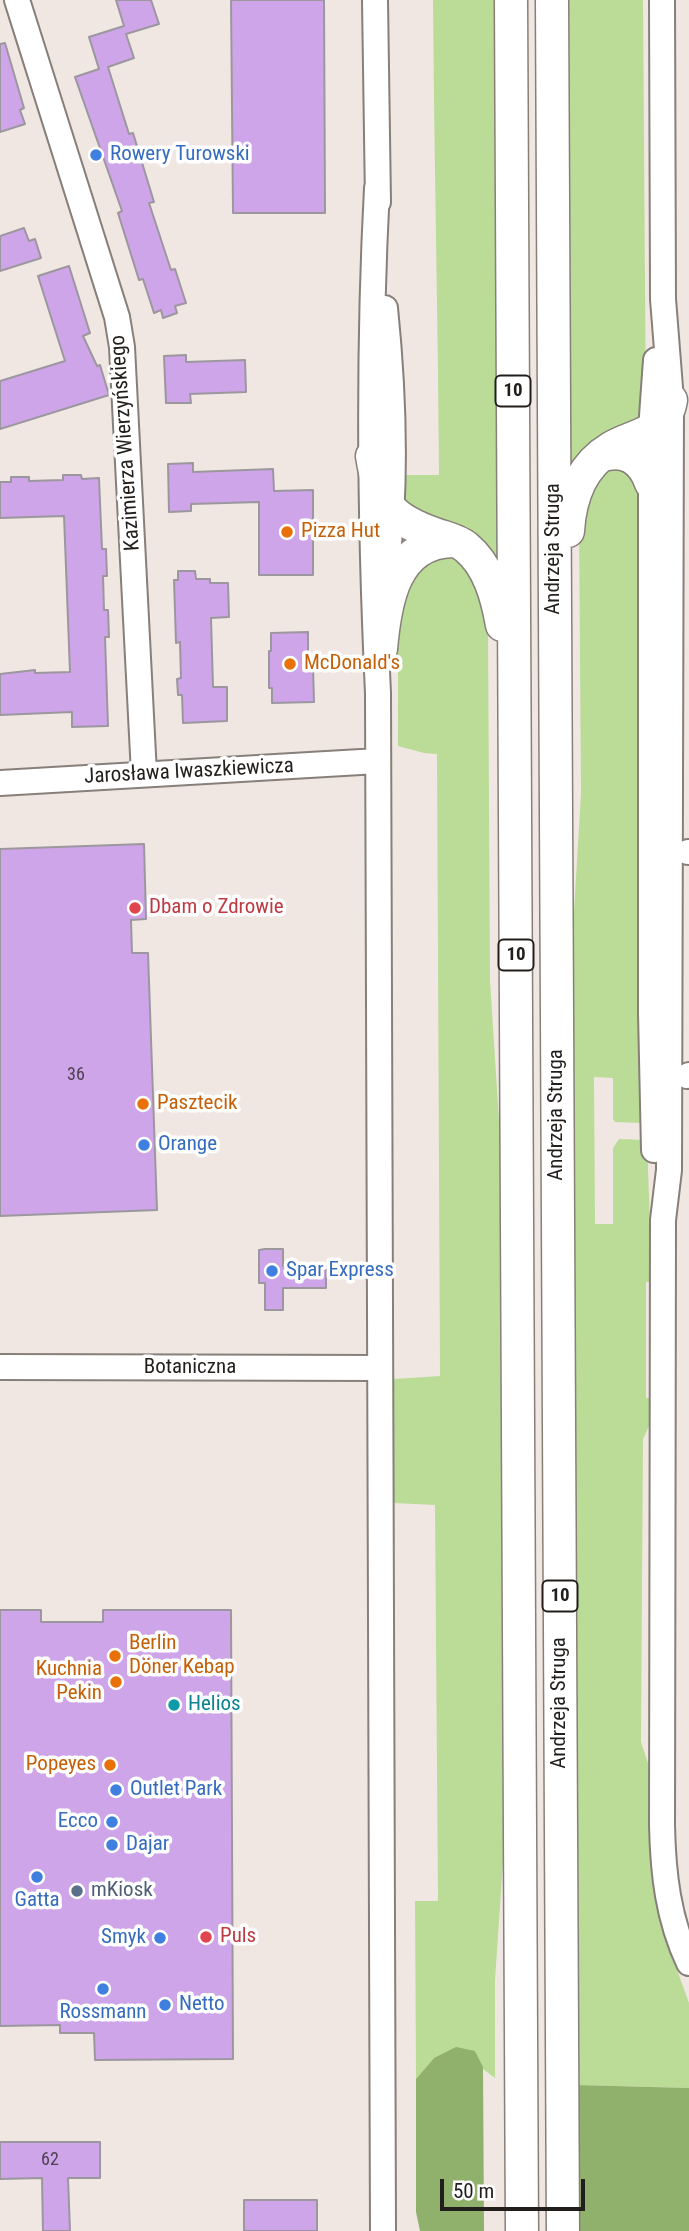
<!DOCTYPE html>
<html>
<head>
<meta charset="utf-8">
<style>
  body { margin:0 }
  #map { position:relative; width:689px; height:2231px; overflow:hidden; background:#f1e7e2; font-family:"Roboto Condensed",sans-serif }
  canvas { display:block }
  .scale { position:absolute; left:440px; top:2179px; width:145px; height:32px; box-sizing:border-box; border:4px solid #221e1c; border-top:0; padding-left:9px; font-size:21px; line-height:24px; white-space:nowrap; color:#221e1c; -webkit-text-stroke:5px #fff; paint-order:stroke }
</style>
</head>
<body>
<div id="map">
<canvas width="689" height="2231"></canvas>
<div class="scale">50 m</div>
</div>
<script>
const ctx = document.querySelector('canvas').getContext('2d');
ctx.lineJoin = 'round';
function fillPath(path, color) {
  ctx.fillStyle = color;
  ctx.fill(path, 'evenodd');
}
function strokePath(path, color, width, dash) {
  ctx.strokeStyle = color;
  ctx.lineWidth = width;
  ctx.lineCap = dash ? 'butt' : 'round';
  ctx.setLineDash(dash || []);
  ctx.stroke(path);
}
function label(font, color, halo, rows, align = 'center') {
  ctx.font = font + ' "Roboto Condensed",sans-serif';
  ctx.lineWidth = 7;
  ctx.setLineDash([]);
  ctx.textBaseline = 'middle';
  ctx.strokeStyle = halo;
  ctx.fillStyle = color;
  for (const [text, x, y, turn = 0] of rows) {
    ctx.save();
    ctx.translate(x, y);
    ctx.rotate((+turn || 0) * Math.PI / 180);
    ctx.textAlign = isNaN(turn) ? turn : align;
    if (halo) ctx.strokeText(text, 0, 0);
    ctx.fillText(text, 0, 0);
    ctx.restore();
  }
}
fillPath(new Path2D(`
  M 433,0 L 496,0 L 498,564 L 401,506 L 400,475 L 439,475 C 438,316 434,158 433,0 Z
  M 567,0 L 643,0 L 646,424 L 569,470 Z
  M 616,465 L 640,481 L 642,1123 L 615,1122 L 613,1119 L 613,1078 L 594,1077 L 595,1224 L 613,1224 L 613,1148 L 619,1139 L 647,1140 L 652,1282 L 646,1282 L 646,1398 L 651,1398 L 651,1422 L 643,1439 L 641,1742 L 651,1772 L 649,1815 L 653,1886 L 668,1945 L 689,2003 L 689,2088 L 577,2085 L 571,961 L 581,794 L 579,520 L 589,481 Z
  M 443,551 L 469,562 L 488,625 L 490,980 L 501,1152 L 504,1847 L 495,1980 L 495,2078 L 483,2069 L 475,2051 L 434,2058 L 416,2079 L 415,1901 L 438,1901 L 435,1505 L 394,1503 L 394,1379 L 440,1376 L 437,754 L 424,753 L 398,746 L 398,602 L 413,568 Z`), '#badc97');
fillPath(new Path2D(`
  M 456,2047 L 475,2051 L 483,2067 L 484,2231 L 420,2231 L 416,2212 L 416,2079 L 434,2058 Z
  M 577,2085 L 689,2088 L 689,2231 L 579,2231 Z`), '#8fb16b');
const building = new Path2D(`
  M 116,0 L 151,0 L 159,24 L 126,34 L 134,58 L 108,67 L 129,134 L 133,133 L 154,202 L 149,203 L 171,270 L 175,269 L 186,303 L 175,306 L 177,313 L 163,318 L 161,310 L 154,313 L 143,279 L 139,280 L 118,213 L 122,211 L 75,77 L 99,69 L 89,37 L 124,26 Z
  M 231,0 L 324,0 L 325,213 L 233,213 Z
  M 5,43 L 24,108 L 20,110 L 25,124 L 0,132 L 0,44 Z
  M 24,228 L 29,241 L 35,239 L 41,258 L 0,271 L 0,236 Z
  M 69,266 L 90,333 L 83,336 L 97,366 L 100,365 L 109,395 L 0,429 L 0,381 L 65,361 L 38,276 Z
  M 186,355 L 186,362 L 245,360 L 246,392 L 190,394 L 191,403 L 166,403 L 164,356 Z
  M 193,463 L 193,472 L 273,469 L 274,491 L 313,490 L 313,575 L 259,575 L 259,502 L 191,504 L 191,511 L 169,512 L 168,464 Z
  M 63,475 L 81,475 L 82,479 L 99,478 L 102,549 L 106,549 L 107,576 L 103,576 L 104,610 L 108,610 L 109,637 L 105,637 L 108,726 L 72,727 L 72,712 L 0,715 L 0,674 L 35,670 L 35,673 L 70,672 L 64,516 L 0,518 L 0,482 L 11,482 L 11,477 L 29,477 L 29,481 L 63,480 Z
  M 178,571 L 195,571 L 196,579 L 210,579 L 210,583 L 228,583 L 229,617 L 211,618 L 213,687 L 227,687 L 227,721 L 183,723 L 182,695 L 178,695 L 177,679 L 181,678 L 180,642 L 176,643 L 174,580 L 178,580 Z
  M 308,632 L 308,668 L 313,668 L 314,702 L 272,703 L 272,688 L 269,688 L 269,651 L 271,651 L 271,633 Z
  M 144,844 L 146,919 L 131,920 L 132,953 L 148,953 L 157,1210 L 0,1216 L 0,849 Z
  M 265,1249 L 283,1249 L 283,1266 L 326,1266 L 326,1288 L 283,1288 L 283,1310 L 265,1310 L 265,1283 L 259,1283 L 259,1250 Z
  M 0,1610 L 41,1610 L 41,1622 L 103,1622 L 103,1610 L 231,1610 L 233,2059 L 95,2060 L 94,2033 L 60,2033 L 60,2025 L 0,2026 Z
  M 0,2142 L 100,2142 L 100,2178 L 68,2178 L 70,2231 L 43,2231 L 42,2178 L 0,2179 Z
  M 244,2200 L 317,2200 L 317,2231 L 244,2231 Z`);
fillPath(building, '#cea5e8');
strokePath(building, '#9c979f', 2);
const minor = new Path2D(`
  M 17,0 L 117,317 L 122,347 L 144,774
  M 375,0 L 378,202
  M 662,0 L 663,299 L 671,400 L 669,1170 L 663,1220 L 662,1825 C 663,1873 668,1919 689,1963
  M 377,188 C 368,356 370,525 378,693 L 383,2231
  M 385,308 C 394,396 397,484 386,572
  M 0,783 L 378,761
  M 688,852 L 689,852
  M 687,1076 L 689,1075
  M 654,1150 L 651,1013 L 651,430 L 656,360
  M 0,1367 L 380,1368`);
const major = new Path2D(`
  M 511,0 L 522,2231
  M 552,0 L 563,2231
  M 372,456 C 380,504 389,518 435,534 C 446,538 457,540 466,547 C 489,566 497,597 502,625
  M 600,456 C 625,447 643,460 651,483
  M 568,531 C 570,498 581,466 611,448 C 636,433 665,435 671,400
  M 381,649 C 385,602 394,541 455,541`);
strokePath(minor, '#877f79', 28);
strokePath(major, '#877f79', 35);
strokePath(minor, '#fff', 24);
strokePath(major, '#fff', 32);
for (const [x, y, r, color] of [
  [96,155,7,"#3f7fe0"],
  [287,532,7,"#e8710a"],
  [290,664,7,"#e8710a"],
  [135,908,7,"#e0444e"],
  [143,1104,7,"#e8710a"],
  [144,1145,7,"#3f7fe0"],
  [272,1271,7,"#3f7fe0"],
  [115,1656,7,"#e8710a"],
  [116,1682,7,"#e8710a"],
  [174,1705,7,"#0f9aa8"],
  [110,1765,7,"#e8710a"],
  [116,1790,7,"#3f7fe0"],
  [112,1822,7,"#3f7fe0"],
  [112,1845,7,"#3f7fe0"],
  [37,1877,7,"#3f7fe0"],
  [77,1891,7,"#5c6f8a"],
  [206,1937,7,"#e0444e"],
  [160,1938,7,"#3f7fe0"],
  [103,1989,7,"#3f7fe0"],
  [165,2005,7,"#3f7fe0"]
]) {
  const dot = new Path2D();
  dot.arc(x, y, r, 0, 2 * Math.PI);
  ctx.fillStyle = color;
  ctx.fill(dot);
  strokePath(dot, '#fff', 2.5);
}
label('18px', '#4d404f', null, [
  ["36",76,1075],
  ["62",50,2160]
]);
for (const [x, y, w] of [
  [513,391,35],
  [516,955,35],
  [560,1596,35]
]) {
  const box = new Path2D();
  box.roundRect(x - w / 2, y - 15.5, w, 31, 5);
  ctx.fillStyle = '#fff';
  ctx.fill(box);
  strokePath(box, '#221e1c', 2);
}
label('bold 19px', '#221e1c', null, [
  ["10",513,391],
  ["10",516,955],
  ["10",560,1596]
]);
label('21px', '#366cbe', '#fff', [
  ["Rowery Turowski",110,155],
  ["Orange",158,1145],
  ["Spar Express",286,1271],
  ["Outlet Park",130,1790],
  ["Ecco",98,1822,"right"],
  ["Dajar",126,1845],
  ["Gatta",37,1901,"center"],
  ["Smyk",146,1938,"right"],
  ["Netto",179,2005],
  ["Rossmann",103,2013,"center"]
], 'left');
label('21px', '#221e1c', '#fff', [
  ["Kazimierza Wierzyńskiego",126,443,-94],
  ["Andrzeja Struga",554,549,-90],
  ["Jarosława Iwaszkiewicza",189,772,-3],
  ["Andrzeja Struga",557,1115,-90],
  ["Botaniczna",190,1368],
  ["Andrzeja Struga",560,1703,-90]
]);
label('21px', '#c56008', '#fff', [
  ["Pizza Hut",301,532],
  ["McDonald's",304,664],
  ["Pasztecik",157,1104],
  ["Berlin",129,1644],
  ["Döner Kebap",129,1668],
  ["Kuchnia",102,1670,"right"],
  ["Pekin",102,1694,"right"],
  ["Popeyes",96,1765,"right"]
], 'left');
label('21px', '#be3a42', '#fff', [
  ["Dbam o Zdrowie",149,908],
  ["Puls",220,1937]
], 'left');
label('21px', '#0d838f', '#fff', [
  ["Helios",188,1705]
], 'left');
label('21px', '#4e5e75', '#fff', [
  ["mKiosk",91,1891]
], 'left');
</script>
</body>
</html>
